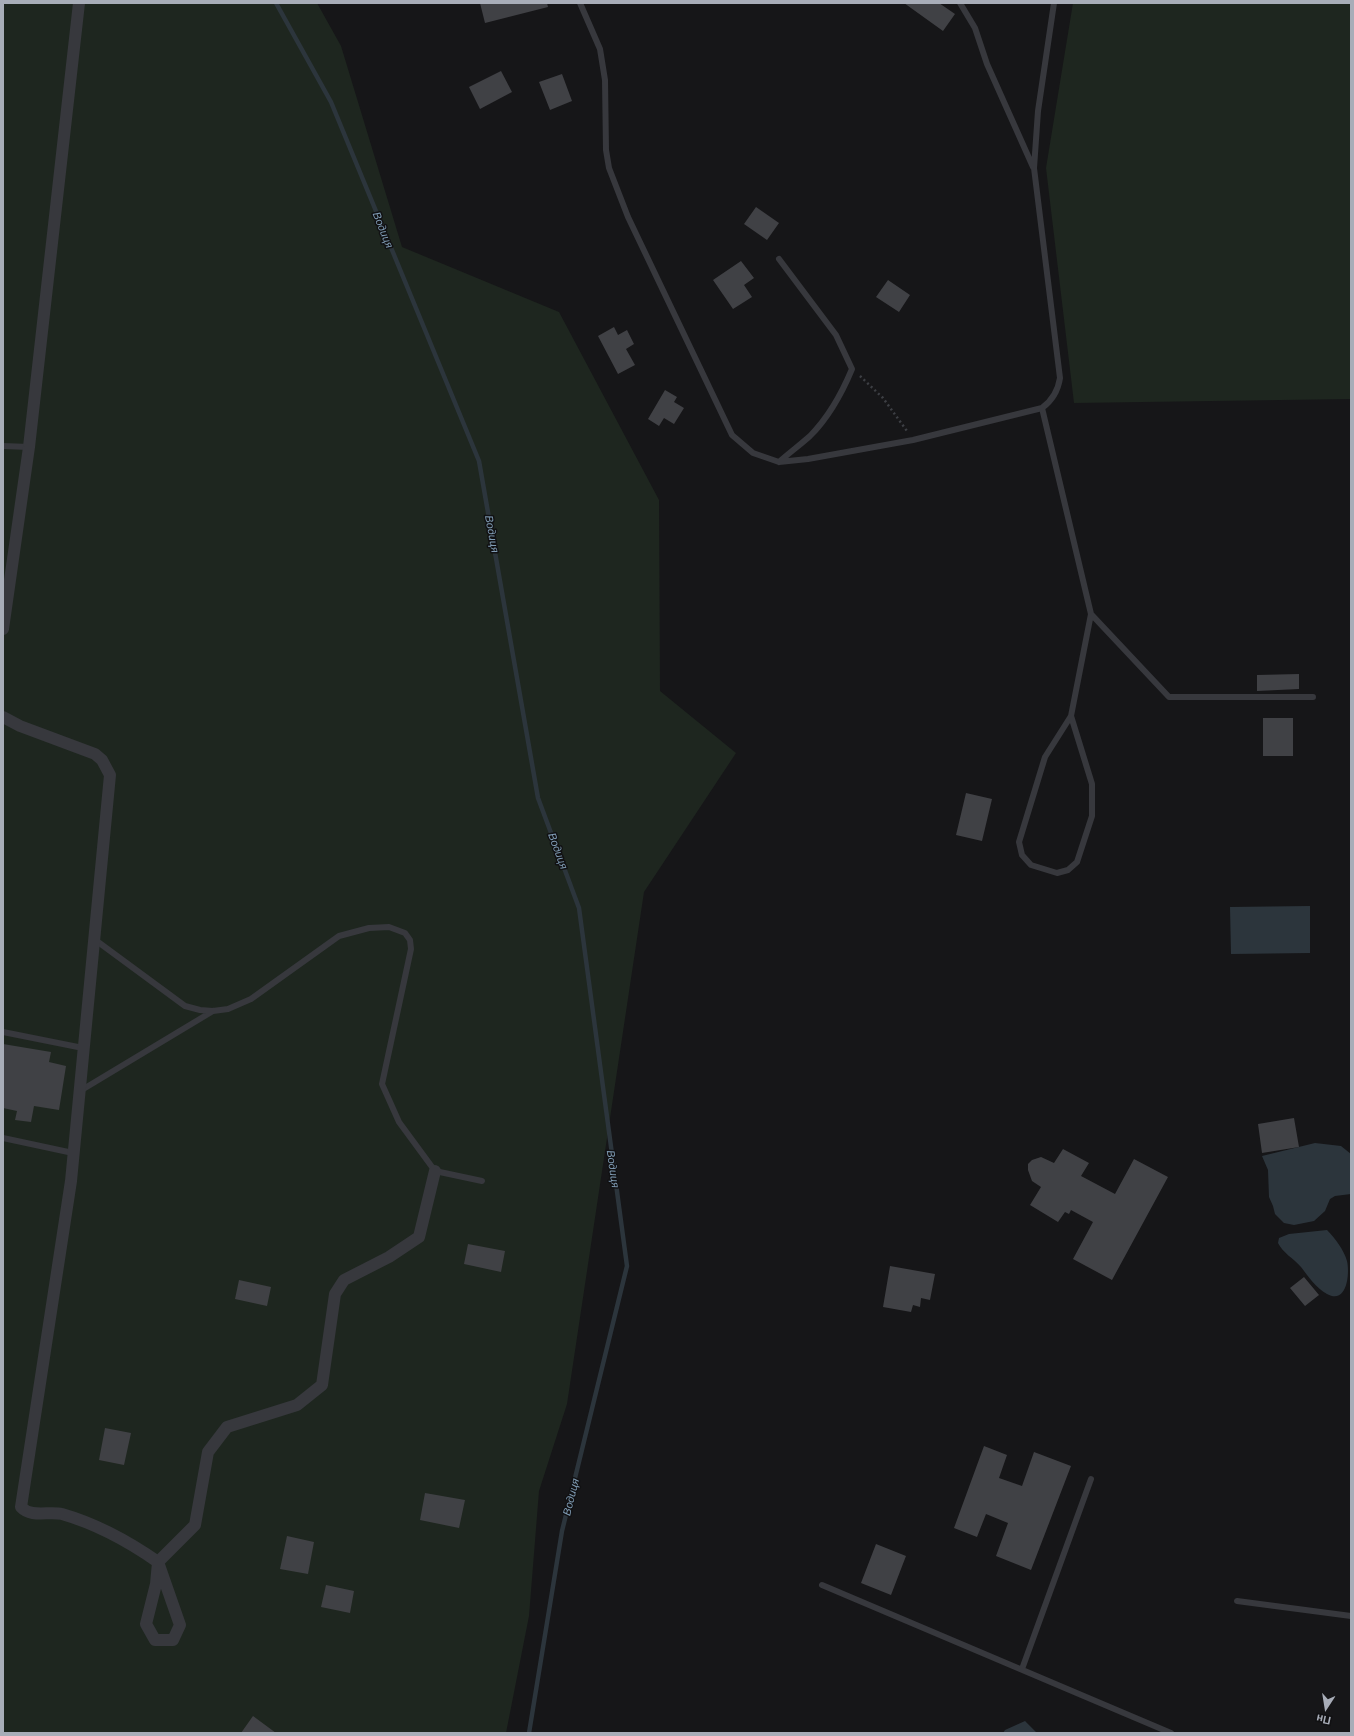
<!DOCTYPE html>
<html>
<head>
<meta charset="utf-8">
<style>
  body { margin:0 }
  #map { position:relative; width:1354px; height:1736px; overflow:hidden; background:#161618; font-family:Barlow,sans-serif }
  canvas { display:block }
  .frame { position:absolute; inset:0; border:4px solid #a8adb8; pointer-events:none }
  .north { position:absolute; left:1306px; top:1688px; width:40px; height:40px; -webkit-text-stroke:3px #111113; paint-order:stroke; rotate:192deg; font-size:11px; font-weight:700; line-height:16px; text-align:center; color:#a8adb8 }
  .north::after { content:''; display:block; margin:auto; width:14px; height:18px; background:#a8adb8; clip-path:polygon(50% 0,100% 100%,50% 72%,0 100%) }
</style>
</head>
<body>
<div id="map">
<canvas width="1354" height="1736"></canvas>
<div class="frame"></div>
<div class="north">Пн</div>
</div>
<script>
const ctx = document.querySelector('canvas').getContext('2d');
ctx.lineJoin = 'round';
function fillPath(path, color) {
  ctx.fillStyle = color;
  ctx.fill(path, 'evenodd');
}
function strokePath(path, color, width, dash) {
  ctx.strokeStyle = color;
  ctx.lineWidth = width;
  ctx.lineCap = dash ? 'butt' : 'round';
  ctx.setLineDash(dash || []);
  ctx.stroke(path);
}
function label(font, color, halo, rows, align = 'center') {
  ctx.font = font + ' Barlow,sans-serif';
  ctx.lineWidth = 3;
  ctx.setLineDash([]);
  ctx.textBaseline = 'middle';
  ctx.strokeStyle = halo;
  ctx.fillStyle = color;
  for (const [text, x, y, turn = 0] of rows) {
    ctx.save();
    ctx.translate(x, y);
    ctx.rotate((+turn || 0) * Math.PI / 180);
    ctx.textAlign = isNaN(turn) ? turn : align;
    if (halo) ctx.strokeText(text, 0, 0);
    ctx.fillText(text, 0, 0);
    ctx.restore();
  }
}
fillPath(new Path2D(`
  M 3,3 L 317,3 L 341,46 L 402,247 L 559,312 L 659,500 L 660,691 L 736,753 L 644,892 L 567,1404 L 539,1491 L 529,1616 L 506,1733 L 3,1733 Z
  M 1073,3 L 1351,3 L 1351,399 L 1074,403 L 1046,168 Z`), '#1e261f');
fillPath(new Path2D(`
  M 1310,906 L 1310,953 L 1231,954 L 1230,907 Z
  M 1315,1143 L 1341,1146 L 1351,1154 L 1351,1194 L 1335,1196 L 1330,1199 L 1325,1211 L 1314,1221 L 1294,1225 L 1284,1223 L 1275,1214 L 1273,1206 L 1269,1197 L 1268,1170 L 1262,1156 Z
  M 1327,1230 C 1335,1238 1344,1250 1347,1261 C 1350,1274 1347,1305 1327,1294 C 1316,1288 1308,1276 1301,1267 C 1293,1258 1283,1253 1278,1243 L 1279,1238 L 1289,1234 Z
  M 1025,1721 L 1037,1733 L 1003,1733 L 1005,1730 Z`), '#2c353c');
strokePath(new Path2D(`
  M 276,3 L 331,102 L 479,461 L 538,798 L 579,908 L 627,1266 L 562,1531 L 529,1733`), '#2c353c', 4.5);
fillPath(new Path2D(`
  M 480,3 L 547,3 L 548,7 L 485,23 Z
  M 904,3 L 939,3 L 955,14 L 943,31 Z
  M 501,71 L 512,92 L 480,109 L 469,87 Z
  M 562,74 L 572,101 L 550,110 L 539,82 Z
  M 756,207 L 779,223 L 767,240 L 744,224 Z
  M 741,261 L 754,278 L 744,285 L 752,297 L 733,309 L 713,280 Z
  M 888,280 L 910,295 L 899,312 L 876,297 Z
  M 614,327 L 618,335 L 627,330 L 634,344 L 626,349 L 635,365 L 618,374 L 598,336 Z
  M 665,390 L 677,397 L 674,402 L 684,408 L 674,424 L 664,418 L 659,426 L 648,419 Z
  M 1299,674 L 1299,689 L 1257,691 L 1257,675 Z
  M 1263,718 L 1293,718 L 1293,756 L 1263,756 Z
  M 966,793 L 992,799 L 982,841 L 956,835 Z
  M 3,1044 L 51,1052 L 49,1062 L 66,1066 L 59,1110 L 34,1106 L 31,1122 L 15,1120 L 17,1111 L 3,1108 Z
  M 1294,1118 L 1299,1147 L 1262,1153 L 1258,1124 Z
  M 1063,1149 L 1089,1163 L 1081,1176 L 1115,1194 L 1134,1159 L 1168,1177 L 1112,1280 L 1073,1259 L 1093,1222 L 1071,1210 L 1069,1214 L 1065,1212 L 1058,1222 L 1030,1205 L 1041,1187 L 1032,1181 L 1028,1170 L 1028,1164 L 1032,1160 L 1041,1157 L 1054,1163 Z
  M 468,1244 L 505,1251 L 501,1272 L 464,1264 Z
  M 890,1266 L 935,1274 L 930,1300 L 921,1298 L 920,1307 L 913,1305 L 911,1312 L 883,1307 Z
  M 1304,1277 L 1319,1295 L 1305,1306 L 1290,1288 Z
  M 239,1280 L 271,1287 L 267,1306 L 235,1299 Z
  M 105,1428 L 131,1433 L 124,1465 L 99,1460 Z
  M 984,1446 L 1007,1455 L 999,1478 L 1022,1486 L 1034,1452 L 1071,1466 L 1031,1570 L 996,1556 L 1008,1523 L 986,1514 L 977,1537 L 954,1528 Z
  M 425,1493 L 465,1500 L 459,1528 L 420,1520 Z
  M 287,1536 L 314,1542 L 308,1574 L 280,1569 Z
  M 876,1544 L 906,1556 L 891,1595 L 861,1583 Z
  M 326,1585 L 354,1591 L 350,1613 L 321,1607 Z
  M 253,1716 L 276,1733 L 241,1733 Z`), '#404145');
strokePath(new Path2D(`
  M 860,376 L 883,398 L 907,431`), '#3d3f44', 2.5, [2, 3]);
strokePath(new Path2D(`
  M 580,3 L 600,49 L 605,80 L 606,150 L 609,168 L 628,217 L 732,435 L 753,453 L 779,462 L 808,459 L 913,440 L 1042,408 C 1053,400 1058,391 1060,378 L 1034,168 L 1038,111 L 1054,3
  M 960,3 L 975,28 L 987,64 L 1033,167
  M 1042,408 L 1091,614 L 1169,697 L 1313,697
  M 3,446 L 29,447
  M 779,462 C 789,453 800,445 810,436 C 829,417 842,393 852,369 L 836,335 L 779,259
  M 1071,716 L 1092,784 L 1092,816 L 1077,862 L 1068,870 L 1057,873 L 1031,865 L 1022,855 L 1019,842 L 1045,757 L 1071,716 L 1091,614
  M 94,939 L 185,1006 L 200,1010 L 213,1011 L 228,1009 L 251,999 L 339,936 L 369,928 L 389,927 L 405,933 L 410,940 L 411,949 L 382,1084 L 399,1122 L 435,1171 L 482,1181
  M 3,1032 L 83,1048
  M 80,1091 L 213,1011
  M 3,1138 L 73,1153
  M 822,1585 L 1171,1733
  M 1237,1601 L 1351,1616
  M 1022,1669 L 1091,1479`), '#37383d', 6);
strokePath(new Path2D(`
  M 3,629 L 29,447 L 79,3
  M 3,717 L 20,726 L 95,754 L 102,760 L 110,775 L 71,1181 L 21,1507 C 31,1518 49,1511 62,1514 C 97,1524 128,1541 158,1562 L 156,1584 L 146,1624 L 155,1640 L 173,1640 L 180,1625 L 158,1562 L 195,1525 L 208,1452 L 227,1427 L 297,1405 L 322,1385 L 335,1294 L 344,1280 L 389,1257 L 419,1237 L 435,1171`), '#37383d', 12);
label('italic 11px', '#7f9bb3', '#111113', [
  ["Водиця",383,230,68],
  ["Водиця",492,534,80],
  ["Водиця",558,851,70],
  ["Водиця",613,1169,82],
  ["Водиця",571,1497,-76]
]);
</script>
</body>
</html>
